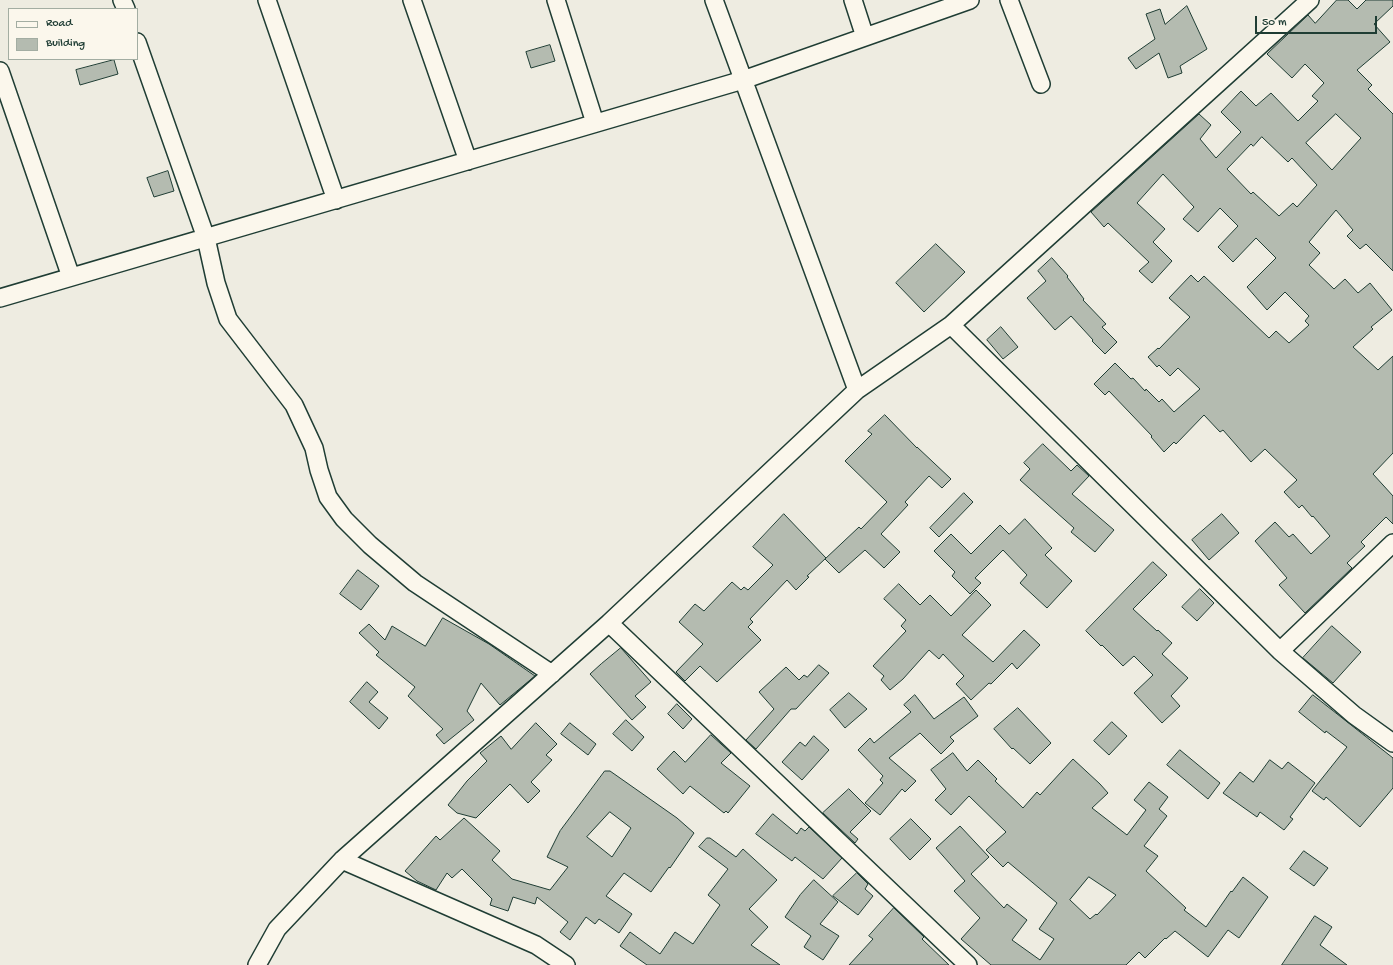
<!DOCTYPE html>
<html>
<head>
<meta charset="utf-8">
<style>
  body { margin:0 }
  #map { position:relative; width:1393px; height:965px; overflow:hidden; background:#eeece1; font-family:"Gochi Hand",sans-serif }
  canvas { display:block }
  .legend { position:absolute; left:8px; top:8px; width:130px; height:52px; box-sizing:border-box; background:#fbf7ec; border:1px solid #a3ada2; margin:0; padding:5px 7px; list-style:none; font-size:12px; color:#1f3d34 }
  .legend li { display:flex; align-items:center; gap:8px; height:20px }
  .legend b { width:20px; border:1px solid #a3ada2 }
  .scale { position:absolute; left:1255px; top:16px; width:122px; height:18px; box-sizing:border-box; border:2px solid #1f3d34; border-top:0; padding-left:5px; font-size:12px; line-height:14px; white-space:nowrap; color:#1f3d34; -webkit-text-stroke:3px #fbf7ec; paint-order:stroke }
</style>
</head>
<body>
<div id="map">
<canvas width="1393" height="965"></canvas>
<ul class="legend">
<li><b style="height:5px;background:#fbf7ec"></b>Road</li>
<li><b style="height:11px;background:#b4bbb0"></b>Building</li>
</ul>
<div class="scale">50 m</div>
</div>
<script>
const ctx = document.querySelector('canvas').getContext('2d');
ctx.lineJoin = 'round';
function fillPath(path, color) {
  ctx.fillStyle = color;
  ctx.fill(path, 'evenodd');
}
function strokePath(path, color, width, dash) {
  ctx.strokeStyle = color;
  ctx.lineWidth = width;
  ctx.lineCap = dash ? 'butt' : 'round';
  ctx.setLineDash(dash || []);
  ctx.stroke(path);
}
const building = new Path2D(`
  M 1337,0 L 1348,0 L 1357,9 L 1366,0 L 1393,0 L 1393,6 L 1374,24 L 1390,42 L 1357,70 L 1372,85 L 1368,89 L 1393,114 L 1393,271 L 1366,244 L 1360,249 L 1347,236 L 1353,230 L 1336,210 L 1309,242 L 1320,253 L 1309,265 L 1334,289 L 1345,279 L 1358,293 L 1370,283 L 1392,310 L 1371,327 L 1373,329 L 1353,347 L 1378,370 L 1393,356 L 1393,453 L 1373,474 L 1393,496 L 1393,524 L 1386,517 L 1361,542 L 1365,546 L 1347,563 L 1352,568 L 1305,613 L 1279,585 L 1287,578 L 1255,541 L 1275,522 L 1289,537 L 1293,534 L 1311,554 L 1330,536 L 1313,516 L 1312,517 L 1302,505 L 1299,508 L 1284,492 L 1297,480 L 1265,449 L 1251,462 L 1223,430 L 1220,432 L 1204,415 L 1176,444 L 1174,442 L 1164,452 L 1151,437 L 1152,436 L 1109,391 L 1105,395 L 1094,384 L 1115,363 L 1131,379 L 1133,378 L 1145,391 L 1146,389 L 1159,402 L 1162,399 L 1174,412 L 1200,389 L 1178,368 L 1170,376 L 1159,365 L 1157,367 L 1148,357 L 1158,348 L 1159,349 L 1190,317 L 1169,298 L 1191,275 L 1198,282 L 1204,276 L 1269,338 L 1276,331 L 1289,343 L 1309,325 L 1305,321 L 1309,316 L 1285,292 L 1267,310 L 1247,287 L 1276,258 L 1256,238 L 1233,262 L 1218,247 L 1238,226 L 1220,208 L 1198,232 L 1183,219 L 1194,207 L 1163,174 L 1137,203 L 1165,229 L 1153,242 L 1172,261 L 1152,283 L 1139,271 L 1149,262 L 1108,223 L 1104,227 L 1091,212 L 1199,114 L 1211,125 L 1200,139 L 1216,158 L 1241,132 L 1221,112 L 1241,91 L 1256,106 L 1271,93 L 1298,121 L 1318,101 L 1312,96 L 1324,83 L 1305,64 L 1292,78 L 1267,54 L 1308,15 L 1315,23 ZM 1336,114 L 1361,138 L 1332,170 L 1306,143 ZM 1262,137 L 1288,162 L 1292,158 L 1317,185 L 1297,207 L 1293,203 L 1279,216 L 1253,192 L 1251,194 L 1227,169 L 1251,144 L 1253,146 Z
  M 1187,6 L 1207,49 L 1180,66 L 1182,73 L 1168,78 L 1159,53 L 1136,69 L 1128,58 L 1155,39 L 1146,14 L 1160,9 L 1165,24 Z
  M 550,45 L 555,61 L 531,68 L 526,52 Z
  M 114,60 L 118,74 L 80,85 L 76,70 Z
  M 168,171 L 174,191 L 154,197 L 147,178 Z
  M 936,244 L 965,272 L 924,312 L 896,283 Z
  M 1052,258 L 1068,276 L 1067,277 L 1084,299 L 1083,300 L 1106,324 L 1102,327 L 1117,342 L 1105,354 L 1092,341 L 1093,340 L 1071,316 L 1055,330 L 1027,298 L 1046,281 L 1038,271 Z
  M 1001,327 L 1018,347 L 1003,359 L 987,340 Z
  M 885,415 L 917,448 L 917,447 L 951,479 L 942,488 L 929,476 L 905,502 L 908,505 L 881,534 L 900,552 L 884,568 L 865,550 L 839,573 L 825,559 L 859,527 L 861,529 L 887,502 L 845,461 L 872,434 L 868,431 Z
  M 1043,444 L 1071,471 L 1077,465 L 1089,476 L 1072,494 L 1114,530 L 1095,552 L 1071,532 L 1074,528 L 1020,480 L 1030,469 L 1024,463 Z
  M 964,493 L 973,502 L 939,537 L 930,528 Z
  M 784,514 L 826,558 L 807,576 L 809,577 L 796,590 L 787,580 L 750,619 L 753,622 L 748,627 L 761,640 L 717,682 L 700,666 L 685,681 L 676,672 L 703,644 L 679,622 L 695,604 L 704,611 L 732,582 L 741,590 L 744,587 L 748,590 L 773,565 L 753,547 Z
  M 1222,514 L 1239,533 L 1209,560 L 1192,540 Z
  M 1025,519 L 1052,548 L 1045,555 L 1072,581 L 1047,608 L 1020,583 L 1027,575 L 1003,550 L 975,578 L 981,583 L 970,594 L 952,576 L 955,572 L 934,551 L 951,534 L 971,554 L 1000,525 L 1009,534 Z
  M 1153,562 L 1167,575 L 1133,609 L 1157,631 L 1158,630 L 1172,643 L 1162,654 L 1188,678 L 1171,696 L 1180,706 L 1162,723 L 1134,693 L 1153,675 L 1134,656 L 1123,666 L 1102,645 L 1101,646 L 1086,631 Z
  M 358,570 L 379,586 L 361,610 L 340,594 Z
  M 899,584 L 920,605 L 930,595 L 951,616 L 976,590 L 991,605 L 962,635 L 993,662 L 1024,630 L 1040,645 L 1017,669 L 1012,663 L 991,684 L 989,683 L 971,700 L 956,684 L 964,676 L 943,654 L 939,659 L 929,650 L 903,679 L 890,690 L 881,680 L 884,676 L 873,666 L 906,631 L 901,626 L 906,620 L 884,599 Z
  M 1200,589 L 1214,603 L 1197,621 L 1182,607 Z
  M 443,618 L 489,644 L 535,676 L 500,705 L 481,683 L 467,711 L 474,720 L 444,744 L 436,735 L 443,729 L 408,696 L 415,687 L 376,655 L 379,652 L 359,633 L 369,624 L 385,640 L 392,626 L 425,646 Z
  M 1332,626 L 1361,652 L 1333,683 L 1303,658 Z
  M 621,648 L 651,682 L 635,696 L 646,707 L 632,720 L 590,674 L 601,664 Z
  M 819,665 L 829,673 L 796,709 L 791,709 L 756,749 L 746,740 L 774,709 L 759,692 L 786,667 L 799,680 L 804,675 L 807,677 Z
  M 367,682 L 378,692 L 369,702 L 388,718 L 379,729 L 350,702 Z
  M 849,693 L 867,709 L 845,728 L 830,710 Z
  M 915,695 L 934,719 L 964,697 L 978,716 L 950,737 L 954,741 L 941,754 L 920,733 L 889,758 L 916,781 L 905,792 L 902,789 L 880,815 L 865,803 L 883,783 L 880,780 L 883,776 L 858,750 L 870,738 L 874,743 L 911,712 L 904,705 Z
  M 1313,695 L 1393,758 L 1393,788 L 1360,827 L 1326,797 L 1324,800 L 1312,791 L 1347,747 L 1326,731 L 1325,733 L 1299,712 Z
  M 677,704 L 692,719 L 683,729 L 668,714 Z
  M 1018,708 L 1051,743 L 1030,764 L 1013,748 L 1012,749 L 994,729 Z
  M 626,720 L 644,737 L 632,751 L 613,734 Z
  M 1112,722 L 1127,736 L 1109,755 L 1094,741 Z
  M 536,723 L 557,744 L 546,755 L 552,760 L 531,782 L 540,791 L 528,803 L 510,784 L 476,818 L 457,813 L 448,805 L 467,781 L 487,761 L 480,753 L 501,736 L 511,749 Z
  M 570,723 L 596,744 L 588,755 L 561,734 Z
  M 711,735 L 731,753 L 721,763 L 750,786 L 728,813 L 726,811 L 724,813 L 690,786 L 683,794 L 657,769 L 674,751 L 685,762 Z
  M 814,736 L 829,750 L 802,780 L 782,762 L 800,742 L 805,746 Z
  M 1180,750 L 1220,783 L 1208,799 L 1167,765 Z
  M 953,753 L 967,771 L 978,760 L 997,779 L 995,781 L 1023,808 L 1037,792 L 1040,795 L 1073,759 L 1100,784 L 1108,793 L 1092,808 L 1127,835 L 1146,810 L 1134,800 L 1149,782 L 1168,797 L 1159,809 L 1167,816 L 1144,846 L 1158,856 L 1146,871 L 1186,908 L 1184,910 L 1206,927 L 1231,891 L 1232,892 L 1243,877 L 1268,897 L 1239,938 L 1228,930 L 1208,957 L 1175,931 L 1166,939 L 1165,938 L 1145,958 L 1139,952 L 1126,965 L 991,965 L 961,939 L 980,918 L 954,891 L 965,881 L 936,848 L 960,826 L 989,857 L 971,874 L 1004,908 L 1007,904 L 1027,920 L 1012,940 L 1040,960 L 1054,939 L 1039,929 L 1057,903 L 1008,862 L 1003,867 L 986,850 L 1006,832 L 969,796 L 951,815 L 935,800 L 946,789 L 931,770 ZM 1089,877 L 1116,895 L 1097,915 L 1096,914 L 1090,919 L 1070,900 Z
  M 1270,760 L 1282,769 L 1288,762 L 1315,783 L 1290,817 L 1293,819 L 1284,830 L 1260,812 L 1257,817 L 1223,793 L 1240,772 L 1253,782 Z
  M 605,771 L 610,771 L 677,818 L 694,833 L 670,868 L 669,867 L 651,892 L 624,873 L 606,896 L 632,914 L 619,933 L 599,919 L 595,924 L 586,917 L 570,940 L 560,932 L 568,922 L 537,897 L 535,904 L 513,897 L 508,911 L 490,905 L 492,899 L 462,869 L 452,878 L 447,873 L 436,890 L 417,881 L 405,871 L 436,836 L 440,840 L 464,818 L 500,851 L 492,860 L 512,879 L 550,890 L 568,867 L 547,857 L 560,831 ZM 610,812 L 631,828 L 612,857 L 587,837 Z
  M 849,789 L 871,811 L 850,832 L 858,839 L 855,843 L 823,813 Z
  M 773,814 L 797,834 L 801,828 L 805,831 L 809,827 L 842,858 L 823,879 L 795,857 L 792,861 L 756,834 Z
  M 911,819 L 931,839 L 910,860 L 890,839 Z
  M 707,838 L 710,838 L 736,857 L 743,849 L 777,880 L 749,909 L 768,927 L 751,945 L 780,965 L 647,965 L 620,946 L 630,932 L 660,954 L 675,932 L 693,944 L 720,905 L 708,895 L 728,869 L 699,847 Z
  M 1304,851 L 1328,868 L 1314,886 L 1290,869 Z
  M 857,873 L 868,884 L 865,889 L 873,896 L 858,915 L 833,896 Z
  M 814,880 L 838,902 L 820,924 L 839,936 L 823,960 L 804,947 L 811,936 L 785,917 L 800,895 Z
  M 894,908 L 924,937 L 922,939 L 949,965 L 849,965 L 873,939 L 869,936 Z
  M 1315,916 L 1332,927 L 1320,945 L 1347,965 L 1282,965 Z`);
fillPath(building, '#b4bbb0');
strokePath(building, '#1f3d34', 1);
const minor = new Path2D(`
  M 122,0 L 126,9
  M 267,0 L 336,200
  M 412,0 L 468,161
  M 556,0 L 595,123
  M 714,0 L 857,390
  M 853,0 L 865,37
  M 1009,0 L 1041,84
  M 137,42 L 206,238 L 216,283 L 228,319 L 294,405 L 314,448 L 319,470 L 328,497 L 344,519 L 370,545 L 415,583 L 552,674
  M 0,71 L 71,277
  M 0,298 L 743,80 L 970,0
  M 951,325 L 1280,651 L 1354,715 L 1393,743
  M 609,623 L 968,965
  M 1280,651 L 1393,543
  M 342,860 L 536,945 L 566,965
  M 257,965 L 277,929 L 342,860 L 609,623 L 857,390 L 951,325 L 1310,0`);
strokePath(minor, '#1f3d34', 20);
strokePath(minor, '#fbf7ec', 17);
</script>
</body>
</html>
